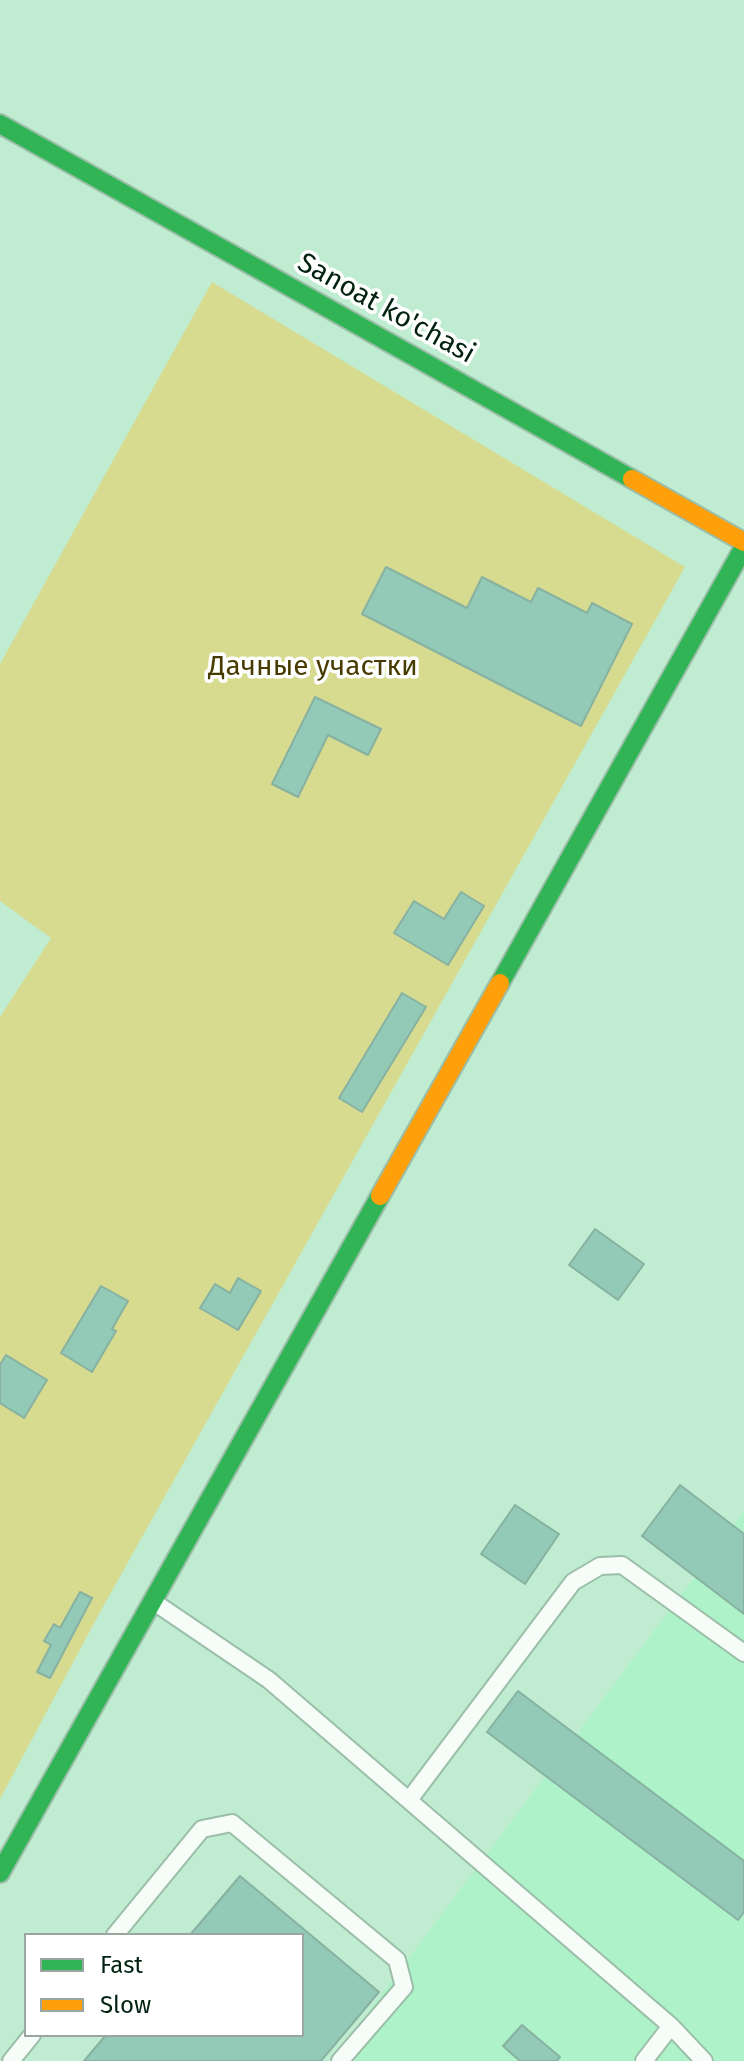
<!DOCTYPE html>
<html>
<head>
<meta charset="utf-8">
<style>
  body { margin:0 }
  #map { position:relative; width:744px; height:2061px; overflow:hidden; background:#c0edd1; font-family:"Fira Sans",sans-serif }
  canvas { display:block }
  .legend { position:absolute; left:24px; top:1933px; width:280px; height:104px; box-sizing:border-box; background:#fff; border:2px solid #99a7a0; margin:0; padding:10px 14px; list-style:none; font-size:24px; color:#012211 }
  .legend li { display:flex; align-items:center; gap:16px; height:40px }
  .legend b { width:40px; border:2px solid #99a7a0 }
</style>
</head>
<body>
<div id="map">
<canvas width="744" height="2061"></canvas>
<ul class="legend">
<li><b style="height:10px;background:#30b455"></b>Fast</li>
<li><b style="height:10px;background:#ff9f0a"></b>Slow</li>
</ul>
</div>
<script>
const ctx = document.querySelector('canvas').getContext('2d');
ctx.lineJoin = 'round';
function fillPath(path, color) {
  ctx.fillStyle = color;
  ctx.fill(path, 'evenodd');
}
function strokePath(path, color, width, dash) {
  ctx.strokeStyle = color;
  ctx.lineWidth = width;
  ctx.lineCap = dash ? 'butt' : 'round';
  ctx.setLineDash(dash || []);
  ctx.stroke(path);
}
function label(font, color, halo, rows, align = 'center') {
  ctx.font = font + ' "Fira Sans",sans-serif';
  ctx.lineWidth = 7;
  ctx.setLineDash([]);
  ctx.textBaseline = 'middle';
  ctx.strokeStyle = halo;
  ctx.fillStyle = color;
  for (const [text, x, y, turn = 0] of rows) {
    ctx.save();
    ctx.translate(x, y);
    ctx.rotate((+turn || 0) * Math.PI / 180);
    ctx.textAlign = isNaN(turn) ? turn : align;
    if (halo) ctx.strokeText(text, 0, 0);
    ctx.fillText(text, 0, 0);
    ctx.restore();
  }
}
fillPath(new Path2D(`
  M 744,1511 L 744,2061 L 332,2061 Z`), '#adf2c8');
fillPath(new Path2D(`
  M 212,282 L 685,567 L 99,1614 L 0,1799 L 0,1017 L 51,938 L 0,901 L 0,664 Z`), '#d6db90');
const building = new Path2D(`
  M 386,567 L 467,608 L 482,577 L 531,602 L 538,588 L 587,613 L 592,603 L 632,624 L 581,726 L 362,614 Z
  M 315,697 L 381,729 L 368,755 L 328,735 L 298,797 L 272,784 Z
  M 461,892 L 484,906 L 448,965 L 394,933 L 414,901 L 444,919 Z
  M 402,993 L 426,1007 L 362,1112 L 339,1098 Z
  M 595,1229 L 644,1264 L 618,1300 L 569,1265 Z
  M 238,1278 L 261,1291 L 238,1330 L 200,1308 L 215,1284 L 230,1293 Z
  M 101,1286 L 128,1301 L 112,1329 L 116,1331 L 92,1372 L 61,1353 Z
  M 6,1355 L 47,1380 L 24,1418 L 0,1403 L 0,1365 Z
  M 680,1485 L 744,1534 L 744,1614 L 642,1536 Z
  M 515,1505 L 559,1534 L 525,1584 L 481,1554 Z
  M 80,1592 L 92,1598 L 50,1678 L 37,1672 L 51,1645 L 44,1641 L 54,1624 L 60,1628 Z
  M 518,1691 L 744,1861 L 744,1912 L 738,1920 L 487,1732 Z
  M 240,1876 L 379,1992 L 321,2061 L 84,2061 L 106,2035 L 302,2035 L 302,1935 L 190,1935 Z
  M 522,2025 L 560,2057 L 557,2061 L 520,2061 L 503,2046 Z`);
fillPath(building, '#93cab7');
strokePath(building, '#87b1a0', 2);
const lane = new Path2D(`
  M 154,1602 L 269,1680 L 671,2026 L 704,2061
  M 409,1800 L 573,1582 L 600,1566 L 622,1565 L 744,1653
  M 115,1935 L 202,1829 L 232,1823 L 397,1960 L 404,1987 L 340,2061
  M 11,2061 L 32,2035
  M 644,2061 L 671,2026`);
const fast = new Path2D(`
  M 0,124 L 632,479
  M 500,983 L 744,547
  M 0,1873 L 380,1196`);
const slow = new Path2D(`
  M 632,479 L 744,542
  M 380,1196 L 500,983`);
strokePath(lane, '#9bbea8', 20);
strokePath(fast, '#9bbea8', 22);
strokePath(slow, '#9bbea8', 22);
strokePath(lane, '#f6fcf8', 16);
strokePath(fast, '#30b455', 18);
strokePath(slow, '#ff9f0a', 18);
label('28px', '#012211', '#fff', [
  ["Sanoat ko'chasi",386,309,29]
]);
label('28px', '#473b02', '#fff', [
  ["Дачные участки",313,667]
]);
</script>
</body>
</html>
